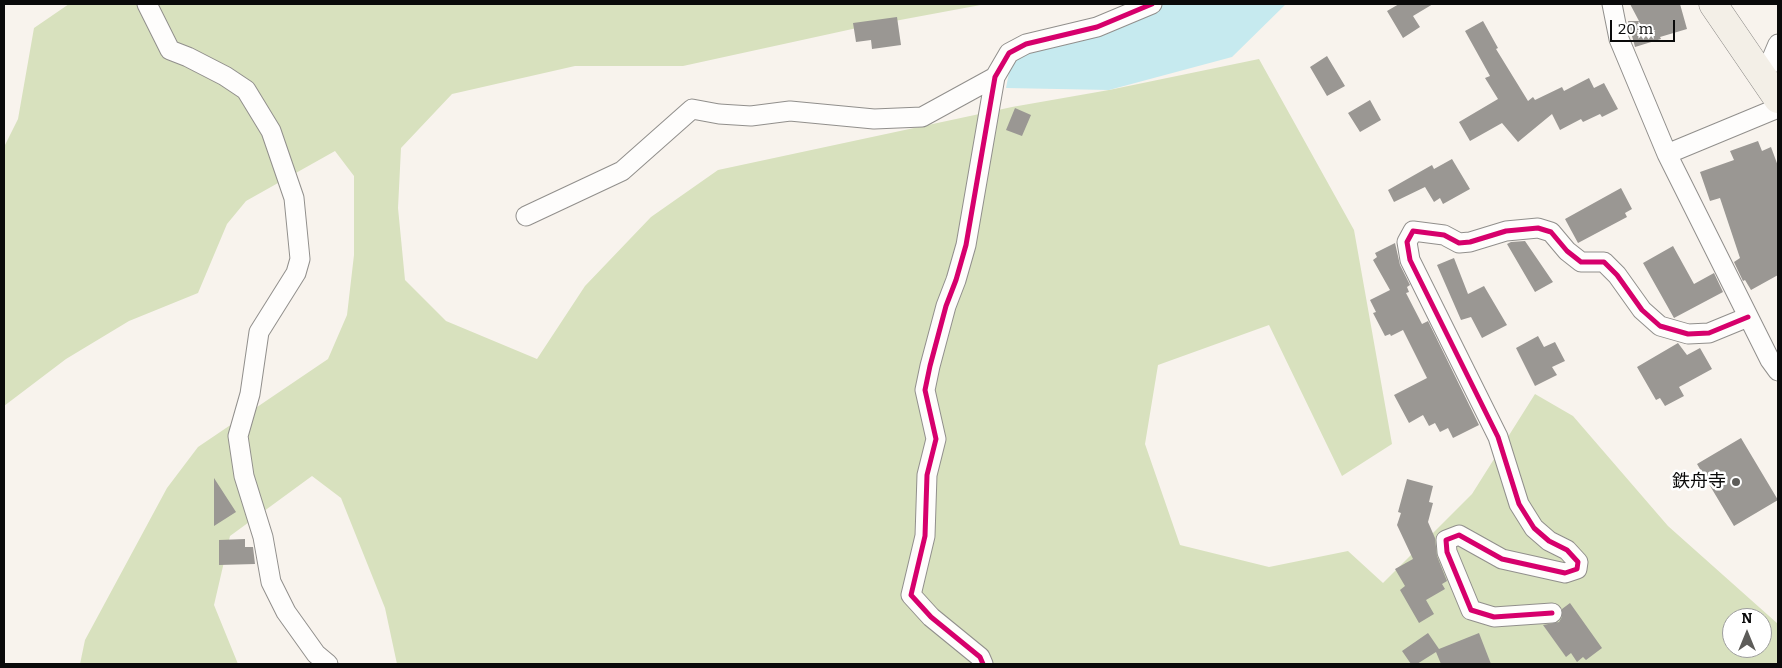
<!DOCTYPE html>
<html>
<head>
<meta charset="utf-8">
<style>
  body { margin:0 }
  #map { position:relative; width:1782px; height:668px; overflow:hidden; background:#f8f3ed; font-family:Bitter,serif }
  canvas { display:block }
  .frame { position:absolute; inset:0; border:5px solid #0a0a0a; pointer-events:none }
  .north { position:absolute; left:1722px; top:608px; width:50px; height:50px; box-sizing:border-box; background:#fff; border:1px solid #9d9d9d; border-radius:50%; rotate:0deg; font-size:14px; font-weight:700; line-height:20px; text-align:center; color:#0a0a0a }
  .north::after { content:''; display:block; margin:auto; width:18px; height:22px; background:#5d5c59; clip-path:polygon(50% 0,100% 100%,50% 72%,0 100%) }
  .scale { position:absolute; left:1610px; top:20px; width:65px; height:22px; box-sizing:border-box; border:2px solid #0a0a0a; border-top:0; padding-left:6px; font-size:15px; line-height:18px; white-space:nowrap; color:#0a0a0a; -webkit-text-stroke:4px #fff; paint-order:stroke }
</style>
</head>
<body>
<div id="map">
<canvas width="1782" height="668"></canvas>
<div class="frame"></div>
<div class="north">N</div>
<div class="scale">20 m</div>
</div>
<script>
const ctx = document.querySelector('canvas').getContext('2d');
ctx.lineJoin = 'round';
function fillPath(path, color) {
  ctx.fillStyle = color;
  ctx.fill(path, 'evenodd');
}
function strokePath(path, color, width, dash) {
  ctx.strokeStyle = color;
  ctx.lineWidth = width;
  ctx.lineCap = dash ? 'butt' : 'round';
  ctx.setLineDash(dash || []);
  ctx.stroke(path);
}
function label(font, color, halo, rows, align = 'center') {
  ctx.font = font + ' Bitter,"Noto Sans JP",serif';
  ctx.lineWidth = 5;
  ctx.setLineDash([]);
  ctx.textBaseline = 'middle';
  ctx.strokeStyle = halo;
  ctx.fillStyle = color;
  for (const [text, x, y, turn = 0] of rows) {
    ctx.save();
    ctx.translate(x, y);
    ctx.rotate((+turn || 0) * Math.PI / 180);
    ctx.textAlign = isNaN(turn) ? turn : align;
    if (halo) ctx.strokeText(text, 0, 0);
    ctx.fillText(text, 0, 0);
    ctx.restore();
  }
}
fillPath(new Path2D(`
  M 69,4 L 986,4 L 857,28 L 683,66 L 575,66 L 452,94 L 401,148 L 398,208 L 405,280 L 446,321 L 537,359 L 585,286 L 651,217 L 718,170 L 1012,107 L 1109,90 L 1259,59 L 1354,230 L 1392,444 L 1342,476 L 1269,325 L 1158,365 L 1145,444 L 1180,545 L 1269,567 L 1348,551 L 1383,583 L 1472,494 L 1535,394 L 1573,416 L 1668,526 L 1778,624 L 1778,664 L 397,664 L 385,608 L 341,498 L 312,476 L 230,536 L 214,605 L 238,664 L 80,664 L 85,640 L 167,488 L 198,447 L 328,359 L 347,315 L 354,255 L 354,176 L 335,151 L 246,201 L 227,224 L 198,293 L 129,321 L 66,359 L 4,406 L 4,147 L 18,119 L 34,28 ZM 1732,618 L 1762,618 L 1762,648 L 1732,648 Z`), '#d8e1be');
fillPath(new Path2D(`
  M 1164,4 L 1286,4 L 1232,57 L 1109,90 L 1006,88 L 1012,57 L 1097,32 Z`), '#c6eaef');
fillPath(new Path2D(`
  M 1399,4 L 1433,4 L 1413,16 L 1420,27 L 1403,38 L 1387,11 Z
  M 1630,4 L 1680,4 L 1687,29 L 1660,37 L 1661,39 L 1635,47 L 1628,21 L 1639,21 Z
  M 897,17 L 901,45 L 872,49 L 871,40 L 856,42 L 853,23 Z
  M 1483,21 L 1498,48 L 1496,49 L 1528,101 L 1533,97 L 1535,100 L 1562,87 L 1564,91 L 1589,78 L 1594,88 L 1604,83 L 1618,109 L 1602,117 L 1600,114 L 1583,122 L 1581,119 L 1560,130 L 1552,114 L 1518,142 L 1502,123 L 1470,141 L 1459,122 L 1498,99 L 1485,78 L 1490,76 L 1465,31 Z
  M 1327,56 L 1345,86 L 1327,96 L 1310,67 Z
  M 1370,100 L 1381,120 L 1360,132 L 1348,113 Z
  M 1015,108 L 1031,115 L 1022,136 L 1006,130 Z
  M 1758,141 L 1762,151 L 1771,147 L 1778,166 L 1778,275 L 1751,290 L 1745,280 L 1743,281 L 1734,262 L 1740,258 L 1720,198 L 1710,201 L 1700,172 L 1734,160 L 1730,151 Z
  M 1452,159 L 1470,189 L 1443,204 L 1440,198 L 1434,202 L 1425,187 L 1394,202 L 1388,190 L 1432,165 L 1434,169 Z
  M 1621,188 L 1632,209 L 1625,213 L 1627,217 L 1578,243 L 1565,219 Z
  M 1525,241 L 1553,282 L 1535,292 L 1507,244 L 1511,242 Z
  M 1395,243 L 1400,265 L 1410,285 L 1407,287 L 1409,292 L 1406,293 L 1422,324 L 1428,321 L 1479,425 L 1453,438 L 1448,428 L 1440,432 L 1435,423 L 1429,426 L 1423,415 L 1409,423 L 1394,395 L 1427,378 L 1403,330 L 1391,336 L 1390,334 L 1385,336 L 1373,313 L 1376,312 L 1370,300 L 1390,290 L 1373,260 L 1377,257 L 1375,253 Z
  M 1673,246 L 1694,284 L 1714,273 L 1723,292 L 1674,318 L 1643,263 Z
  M 1454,258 L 1468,294 L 1484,286 L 1507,325 L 1482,338 L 1471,317 L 1461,320 L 1437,265 Z
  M 1538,336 L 1544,347 L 1555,342 L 1565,361 L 1552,367 L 1557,375 L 1535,386 L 1516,348 Z
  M 1678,343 L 1687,355 L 1700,348 L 1712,369 L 1679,387 L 1684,396 L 1665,406 L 1660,398 L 1656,400 L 1637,367 Z
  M 1741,438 L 1778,500 L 1734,526 L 1697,464 Z
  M 214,478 L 236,512 L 214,526 Z
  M 1407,479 L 1433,486 L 1429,502 L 1433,503 L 1428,522 L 1435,538 L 1437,556 L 1447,581 L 1442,584 L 1445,589 L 1426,600 L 1434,614 L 1419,623 L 1400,590 L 1405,586 L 1395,569 L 1413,559 L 1397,525 L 1401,513 L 1398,512 Z
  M 245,539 L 245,547 L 253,547 L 255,564 L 219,565 L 219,540 Z
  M 1570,603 L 1602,648 L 1586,660 L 1583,657 L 1577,662 L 1571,653 L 1566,657 L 1543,625 L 1559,622 L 1562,617 L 1562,609 Z
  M 1428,633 L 1439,649 L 1479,633 L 1491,664 L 1441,664 L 1436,652 L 1417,664 L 1411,664 L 1402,651 Z`), '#9a9793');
const minor = new Path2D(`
  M 147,4 L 170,50 L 188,57 L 225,76 L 246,90 L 271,131 L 294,198 L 300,259 L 296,273 L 259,332 L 250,394 L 238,436 L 244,476 L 263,537 L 271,582 L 286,612 L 316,654 L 328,664
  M 1612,4 L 1619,39 L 1667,154 L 1770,360 L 1778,371
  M 1764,77 L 1778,44
  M 1667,154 L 1778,108
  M 526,216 L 622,171 L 692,109 L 719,114 L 751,116 L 790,111 L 874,119 L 922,117 L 995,77
  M 1552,613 L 1494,617 L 1471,610 L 1447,552 L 1446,540 L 1459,535 L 1502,559 L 1565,573 L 1577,569 L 1578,562 L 1567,550 L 1549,541 L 1534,528 L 1519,504 L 1498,437 L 1410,260 L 1407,242 L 1413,231 L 1444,235 L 1459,243 L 1470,242 L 1506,231 L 1538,228 L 1551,232 L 1567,251 L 1581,262 L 1604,262 L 1617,275 L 1642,310 L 1660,326 L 1688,334 L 1709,333 L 1748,317
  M 983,664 L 980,657 L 931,617 L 911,595 L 925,536 L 927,475 L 936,439 L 925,390 L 930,366 L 946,306 L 956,280 L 966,245 L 995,77 L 1009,53 L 1026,44 L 1097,27 L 1152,4`);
const secondary = new Path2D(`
  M 1713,4 L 1778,99`);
strokePath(minor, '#918f8c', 21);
strokePath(secondary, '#888683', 29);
strokePath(minor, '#fefdfc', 19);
strokePath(secondary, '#f3efe7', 28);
strokePath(new Path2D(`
  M 1552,613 L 1494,617 L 1471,610 L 1447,552 L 1446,540 L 1459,535 L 1502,559 L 1565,573 L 1577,569 L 1578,562 L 1567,550 L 1549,541 L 1534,528 L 1519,504 L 1498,437 L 1410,260 L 1407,242 L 1413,231 L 1444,235 L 1459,243 L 1470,242 L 1506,231 L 1538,228 L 1551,232 L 1567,251 L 1581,262 L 1604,262 L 1617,275 L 1642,310 L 1660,326 L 1688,334 L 1709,333 L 1748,317
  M 983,664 L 980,657 L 931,617 L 911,595 L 925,536 L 927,475 L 936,439 L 925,390 L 930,366 L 946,306 L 956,280 L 966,245 L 995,77 L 1009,53 L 1026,44 L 1097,27 L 1152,4`), '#d6006c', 5);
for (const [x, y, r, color] of [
  [1736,482,5,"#5d5c59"]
]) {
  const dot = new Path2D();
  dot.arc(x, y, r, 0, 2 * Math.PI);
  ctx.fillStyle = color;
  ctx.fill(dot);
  strokePath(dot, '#fff', 2);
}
label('18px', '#0a0a0a', '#fff', [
  ["鉄舟寺",1726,482]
], 'right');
</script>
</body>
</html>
